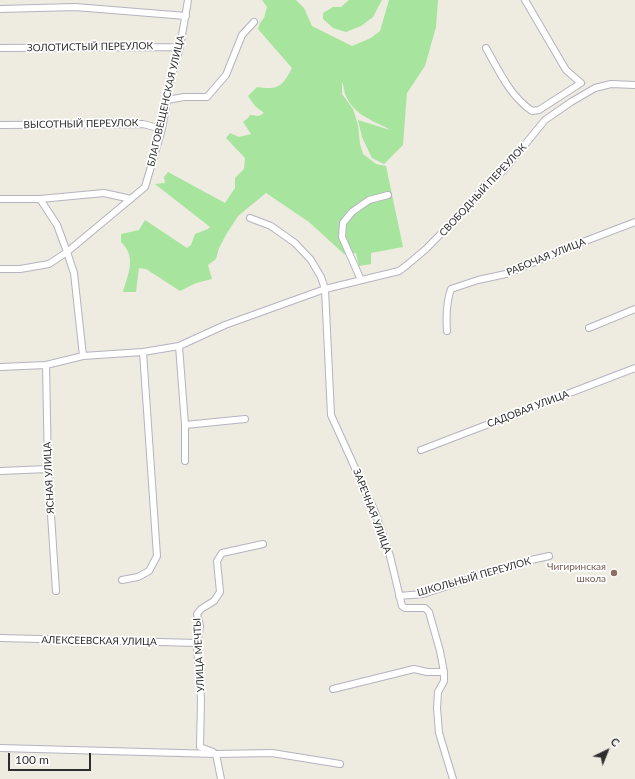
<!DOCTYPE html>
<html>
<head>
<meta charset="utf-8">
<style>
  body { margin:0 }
  #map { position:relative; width:635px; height:779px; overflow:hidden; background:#eeebe0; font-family:Lato,sans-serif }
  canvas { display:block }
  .north { position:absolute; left:587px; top:731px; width:40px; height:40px; -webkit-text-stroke:3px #fff; paint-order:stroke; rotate:43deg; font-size:11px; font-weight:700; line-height:16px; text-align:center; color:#2d2d2d }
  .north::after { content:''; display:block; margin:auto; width:14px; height:18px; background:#2d2d2d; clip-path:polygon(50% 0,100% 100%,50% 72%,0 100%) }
  .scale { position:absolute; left:8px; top:753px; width:83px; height:18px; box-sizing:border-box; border:2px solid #2d2d2d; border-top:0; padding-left:5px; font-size:12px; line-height:14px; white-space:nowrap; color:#2d2d2d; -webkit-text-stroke:3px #fff; paint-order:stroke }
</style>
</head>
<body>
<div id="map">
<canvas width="635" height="779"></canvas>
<div class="north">С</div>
<div class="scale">100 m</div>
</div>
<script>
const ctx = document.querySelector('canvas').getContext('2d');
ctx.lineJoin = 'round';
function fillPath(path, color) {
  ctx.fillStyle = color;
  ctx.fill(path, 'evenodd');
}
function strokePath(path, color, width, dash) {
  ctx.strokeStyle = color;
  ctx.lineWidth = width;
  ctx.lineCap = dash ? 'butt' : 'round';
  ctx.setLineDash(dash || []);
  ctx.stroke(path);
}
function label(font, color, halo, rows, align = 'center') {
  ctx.font = font + ' Lato,sans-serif';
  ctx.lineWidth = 3.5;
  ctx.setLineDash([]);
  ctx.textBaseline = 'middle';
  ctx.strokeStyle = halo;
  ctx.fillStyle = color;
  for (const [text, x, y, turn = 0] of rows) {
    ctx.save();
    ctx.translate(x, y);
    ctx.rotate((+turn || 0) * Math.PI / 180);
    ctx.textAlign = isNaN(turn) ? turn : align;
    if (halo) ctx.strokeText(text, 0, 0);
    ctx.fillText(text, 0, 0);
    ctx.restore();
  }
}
fillPath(new Path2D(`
  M 262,0 L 296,0 L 304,8 L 312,26 L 352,46 L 371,38 L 380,31 L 389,0 L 438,0 L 436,27 L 425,66 L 407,93 L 403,145 L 384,164 L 372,158 L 362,137 L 358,120 L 390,130 L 387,128 C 371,120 354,114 346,96 C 344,92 344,85 342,82 L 342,94 L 353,109 L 358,125 L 360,144 L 363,154 L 376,164 L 386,166 L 403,247 L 371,253 L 371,264 L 359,266 L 356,253 L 344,254 L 309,222 L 266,193 L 238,216 L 227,233 L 219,248 L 216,259 L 208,265 L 212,279 L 196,283 L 180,291 L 146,269 L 139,268 L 136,292 L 123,292 C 128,274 137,257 121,242 L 121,234 L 139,230 L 145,220 L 187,248 L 191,245 L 195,234 L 208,229 L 210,227 L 155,184 L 165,183 L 164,177 L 168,172 L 225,203 L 235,188 L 235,178 L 244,169 L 245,158 L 226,138 L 230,133 L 239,137 L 251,134 L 243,122 L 248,118 L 250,115 L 259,116 L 264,113 L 255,106 L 248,96 L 257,87 C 279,90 282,87 292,68 L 258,29 L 260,23 L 264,18 L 267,7 Z
  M 349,0 L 382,0 L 373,17 L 361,26 L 346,32 L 333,28 L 323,19 L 323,13 L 333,7 L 341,7 Z`), '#a7e49d');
const street = new Path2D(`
  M 0,9 L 75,7 L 186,16
  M 0,48 L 180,47
  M 486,48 C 499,71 510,96 532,111 L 539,110 L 581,83 L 566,70 L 525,0
  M 167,100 L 184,97 L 207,97 L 226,75 L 242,35 L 254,22
  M 0,125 L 143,124 L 162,129
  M 0,199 L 40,199 L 104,193 L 131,199
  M 250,218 L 271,226 L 295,243 L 311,260 L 321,277 L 325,289 L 331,415 L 375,512 L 390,556 L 402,606 L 405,608 L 425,608 L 429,612 L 440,651 L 444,672 L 444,681 L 438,692 L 437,708 L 439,733 L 453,779
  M 0,269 L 20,269 L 49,264 L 67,252 L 57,225 L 40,199
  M 361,280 L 342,237 L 343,223 L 352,212 L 369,200 L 388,195
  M 589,328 L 635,309
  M 447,331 C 446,316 446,303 451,289 L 478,280 L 506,274 L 575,245 L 635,222
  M 179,346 L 185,425 L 185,461
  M 83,356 L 74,273 L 67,252 L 145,187 L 162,129 L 170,83 L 180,47 L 188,0
  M 46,365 L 48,469 L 56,591
  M 0,367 L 46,365 L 83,356 L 143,352 L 179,346 L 225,325 L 325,289 L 399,271 L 407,265 L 426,249 L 467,207 L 485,186 L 504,170 L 545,120 L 571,102 L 595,88 L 611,84 L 635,85
  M 185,425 L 245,419
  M 421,450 L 635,368
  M 0,471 L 48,469
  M 122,580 L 138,577 L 149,571 L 157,556 L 143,352
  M 399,596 L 423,594 L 522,562 L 549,556
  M 0,638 L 198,643
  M 333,689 L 414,669 L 427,672 L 444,672
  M 0,748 L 216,754 L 272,753 L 340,764
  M 213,752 L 200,747 L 201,699 L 197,648 L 200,626 L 197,614 L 201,609 L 214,601 L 220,592 L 217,561 L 222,553 L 263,544
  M 216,754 L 221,779`);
strokePath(street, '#b4b3c0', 8);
strokePath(street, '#fff', 6);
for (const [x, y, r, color] of [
  [614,573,4,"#8d6e63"]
]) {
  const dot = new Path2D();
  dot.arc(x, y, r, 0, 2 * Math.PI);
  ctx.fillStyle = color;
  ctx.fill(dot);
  strokePath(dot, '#fff', 1.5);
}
label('10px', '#2d2d2d', '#fff', [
  ["ЗОЛОТИСТЫЙ ПЕРЕУЛОК",90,47,-1],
  ["БЛАГОВЕЩЕНСКАЯ УЛИЦА",166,101,-77],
  ["ВЫСОТНЫЙ ПЕРЕУЛОК",81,124,-1],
  ["СВОБОДНЫЙ ПЕРЕУЛОК",483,190,-47],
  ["РАБОЧАЯ УЛИЦА",546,257,-22],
  ["САДОВАЯ УЛИЦА",528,409,-21],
  ["ЯСНАЯ УЛИЦА",49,478,-93],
  ["ЗАРЕЧНАЯ УЛИЦА",372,511,69],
  ["ШКОЛЬНЫЙ ПЕРЕУЛОК",474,577,-16],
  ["АЛЕКСЕЕВСКАЯ УЛИЦА",99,641,1],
  ["УЛИЦА МЕЧТЫ",199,655,-93]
]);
label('10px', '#785e54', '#fff', [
  ["Чигиринская",606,567],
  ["школа",606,579]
], 'right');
</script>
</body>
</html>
